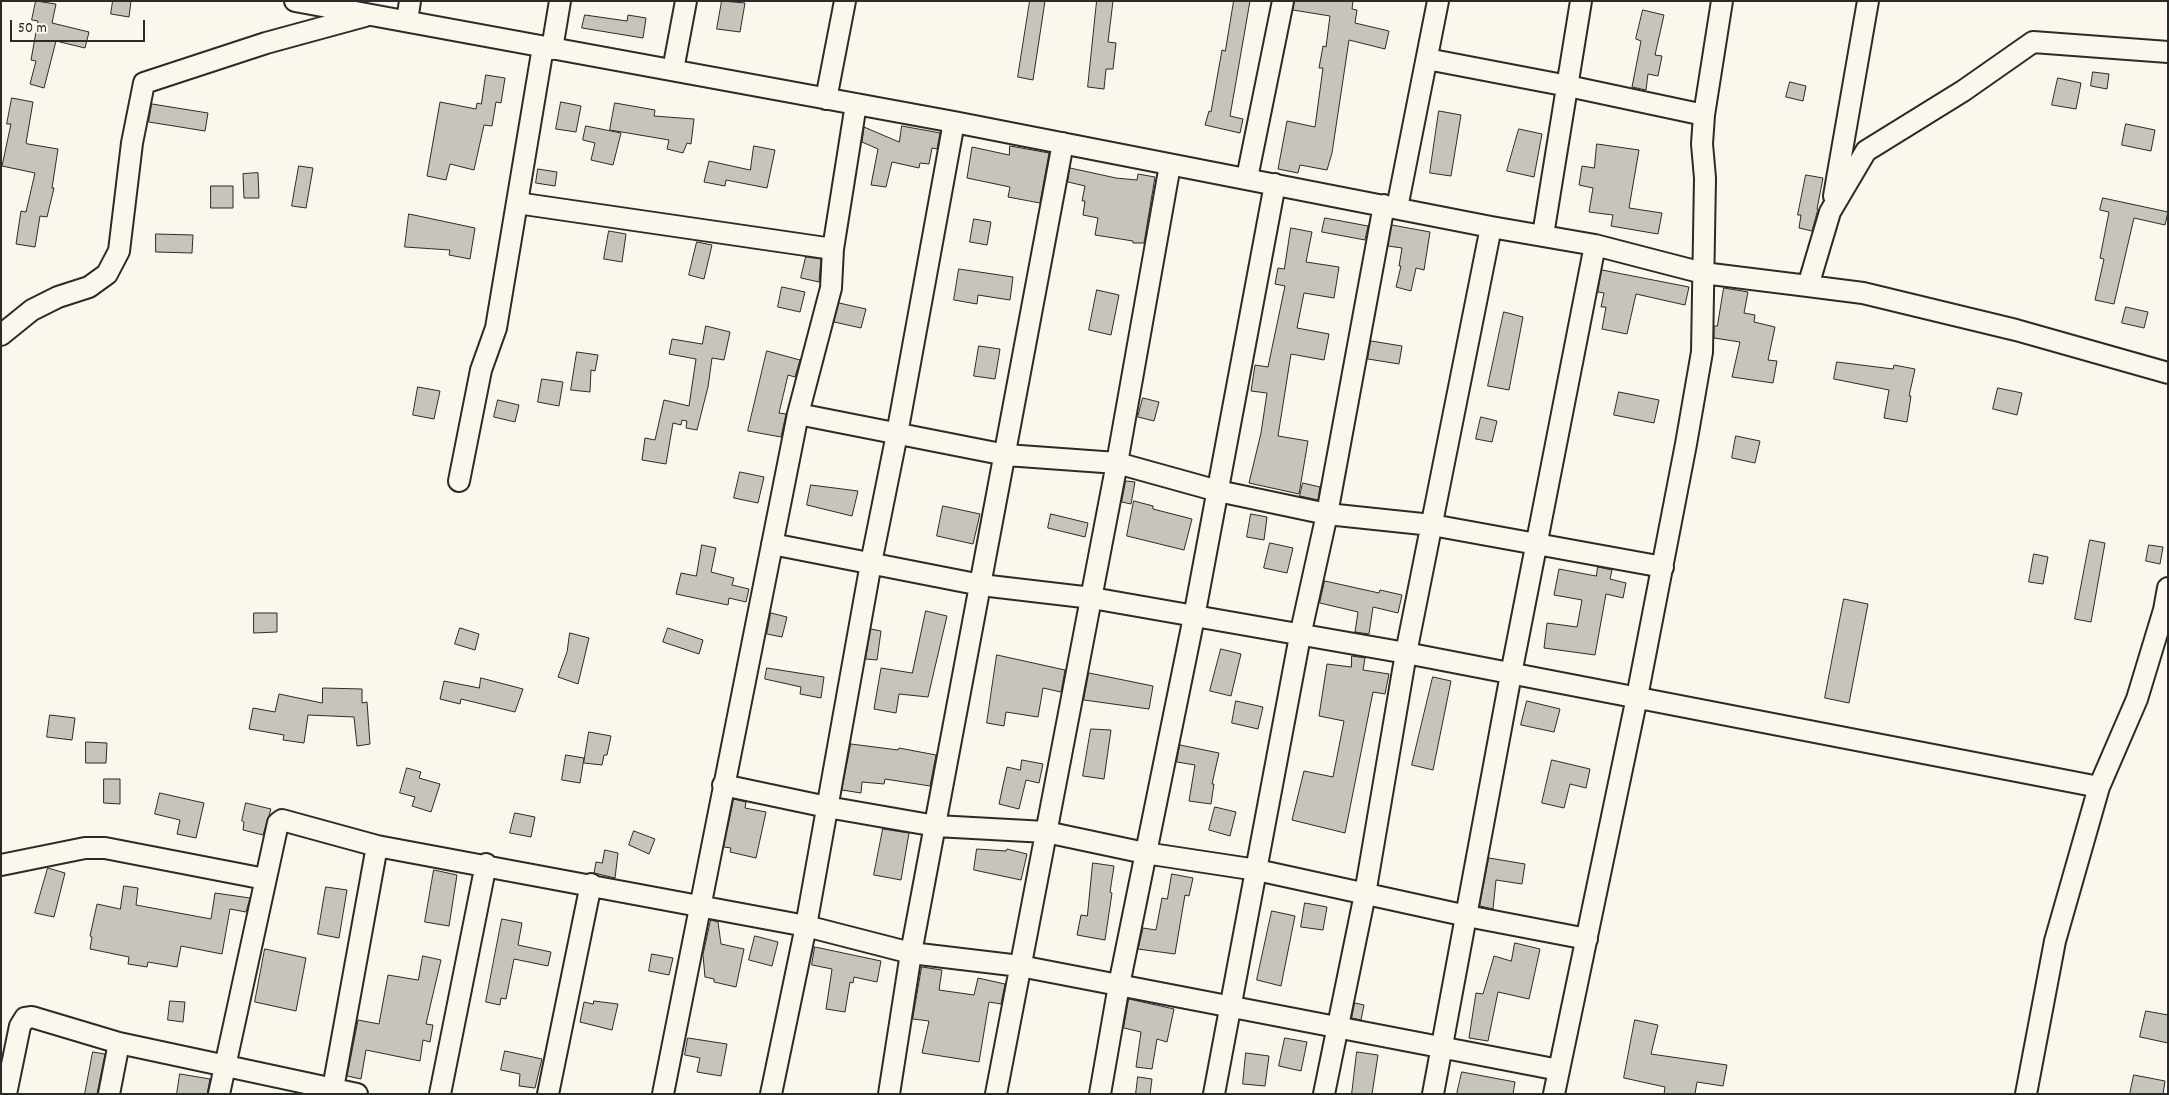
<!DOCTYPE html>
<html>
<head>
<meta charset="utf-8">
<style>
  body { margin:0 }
  #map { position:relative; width:2169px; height:1095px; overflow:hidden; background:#fbf7ec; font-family:Dekko,sans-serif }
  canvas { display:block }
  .frame { position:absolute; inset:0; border:2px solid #2b2b2b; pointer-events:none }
  .scale { position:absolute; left:10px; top:20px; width:135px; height:22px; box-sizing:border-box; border:2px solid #2b2b2b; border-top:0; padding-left:6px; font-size:15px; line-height:18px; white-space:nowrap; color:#2b2b2b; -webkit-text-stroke:4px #fbf7ec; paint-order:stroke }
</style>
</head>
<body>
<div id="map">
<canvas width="2169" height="1095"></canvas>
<div class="frame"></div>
<div class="scale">50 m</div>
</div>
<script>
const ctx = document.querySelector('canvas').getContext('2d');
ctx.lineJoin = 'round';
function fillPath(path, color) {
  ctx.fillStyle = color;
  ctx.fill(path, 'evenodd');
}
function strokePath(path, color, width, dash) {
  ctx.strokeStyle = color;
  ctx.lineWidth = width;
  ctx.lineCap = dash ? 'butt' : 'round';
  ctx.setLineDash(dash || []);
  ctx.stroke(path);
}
const building = new Path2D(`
  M 36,1 L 56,4 L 52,23 L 89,32 L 85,48 L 56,41 L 44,88 L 30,84 L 36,61 L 31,60 L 38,21 L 32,20 Z
  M 113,1 L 131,1 L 129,17 L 111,14 Z
  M 722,1 L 745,3 L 740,32 L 717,29 Z
  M 1030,1 L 1045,1 L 1033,80 L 1018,77 Z
  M 1097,1 L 1113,1 L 1108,42 L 1116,43 L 1113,69 L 1106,69 L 1104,89 L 1088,87 Z
  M 1234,1 L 1250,1 L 1230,116 L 1243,119 L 1240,133 L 1205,125 L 1209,111 L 1211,112 L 1222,50 L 1225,51 Z
  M 1295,1 L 1353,1 L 1352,9 L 1357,10 L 1355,23 L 1389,31 L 1385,49 L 1349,40 L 1332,153 L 1327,170 L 1300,165 L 1298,173 L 1278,169 L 1287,121 L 1315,127 L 1323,68 L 1319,68 L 1323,46 L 1326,47 L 1330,16 L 1293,10 Z
  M 1643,10 L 1664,15 L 1655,55 L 1662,56 L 1658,76 L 1648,74 L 1646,90 L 1632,87 L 1641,41 L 1636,39 Z
  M 585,15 L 627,21 L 628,15 L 646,18 L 643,38 L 582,28 Z
  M 2093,72 L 2109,74 L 2107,89 L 2091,86 Z
  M 486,75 L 505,78 L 501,103 L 496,102 L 492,126 L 484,125 L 474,170 L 450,164 L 446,180 L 427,176 L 440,102 L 476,109 L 477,103 L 481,104 Z
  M 2058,78 L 2081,83 L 2076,109 L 2052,105 Z
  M 1790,82 L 1806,86 L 1803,101 L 1786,97 Z
  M 12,98 L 33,102 L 26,143 L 28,144 L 58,149 L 52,188 L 54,188 L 47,217 L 40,216 L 35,247 L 16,244 L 21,211 L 26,212 L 35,173 L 2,166 L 11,124 L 7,124 Z
  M 561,102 L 581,106 L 576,132 L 556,129 Z
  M 615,103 L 655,110 L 654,116 L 694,119 L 691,144 L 687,143 L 683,153 L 667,149 L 669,140 L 610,130 Z
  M 152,104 L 208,113 L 205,131 L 149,122 Z
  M 1439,111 L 1461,115 L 1451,176 L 1430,173 Z
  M 2126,124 L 2155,130 L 2151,151 L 2122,145 Z
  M 586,126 L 621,133 L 613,165 L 591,160 L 595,143 L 583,140 Z
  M 902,126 L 940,133 L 937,149 L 932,148 L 929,164 L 920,163 L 919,168 L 892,162 L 886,187 L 871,185 L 878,149 L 862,142 L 864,127 L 899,142 Z
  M 1519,129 L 1542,134 L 1534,177 L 1507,171 Z
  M 1597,144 L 1639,150 L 1629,208 L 1662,213 L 1658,234 L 1611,226 L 1613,215 L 1589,212 L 1593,188 L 1579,185 L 1582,166 L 1594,168 Z
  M 754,146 L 775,150 L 767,188 L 726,180 L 725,186 L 704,182 L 709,161 L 750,170 Z
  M 1010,146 L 1049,153 L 1040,203 L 1008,197 L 1010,187 L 967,178 L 972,147 L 1009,155 Z
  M 299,166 L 313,168 L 306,208 L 292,206 Z
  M 1070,168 L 1116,178 L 1137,180 L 1138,174 L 1155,177 L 1144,243 L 1133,243 L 1133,241 L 1095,235 L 1098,218 L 1083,215 L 1085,201 L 1082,201 L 1085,186 L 1068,182 Z
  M 538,169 L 557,172 L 555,186 L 536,183 Z
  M 258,173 L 259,198 L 244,198 L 243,174 Z
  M 1806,175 L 1823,178 L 1817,209 L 1818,209 L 1812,231 L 1799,228 L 1801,215 L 1798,215 Z
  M 211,186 L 233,186 L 233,208 L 211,208 Z
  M 2103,198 L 2168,212 L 2165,225 L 2134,218 L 2114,304 L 2095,300 L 2104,259 L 2100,258 L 2109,212 L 2100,210 Z
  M 409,214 L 475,228 L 470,259 L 449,255 L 450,250 L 405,247 Z
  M 1325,218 L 1368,226 L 1365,240 L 1322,232 Z
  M 974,219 L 991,222 L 987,245 L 970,242 Z
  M 1392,225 L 1430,232 L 1424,270 L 1416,268 L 1411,291 L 1396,287 L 1401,266 L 1399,266 L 1402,248 L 1388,246 Z
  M 1291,228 L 1312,232 L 1306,262 L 1339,267 L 1334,298 L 1304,293 L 1297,328 L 1329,334 L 1324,360 L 1291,354 L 1278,436 L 1308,441 L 1299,494 L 1249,483 L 1261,433 L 1267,393 L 1251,391 L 1255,365 L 1268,367 L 1285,286 L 1275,284 L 1278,268 L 1284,269 Z
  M 609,231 L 626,234 L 622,262 L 604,259 Z
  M 156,234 L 193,235 L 192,253 L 156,252 Z
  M 697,242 L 712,245 L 704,279 L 689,275 Z
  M 806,257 L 821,259 L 819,282 L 801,278 Z
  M 959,269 L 1013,277 L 1010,300 L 978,295 L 977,304 L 954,300 Z
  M 1602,270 L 1689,287 L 1685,305 L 1636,294 L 1627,334 L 1602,329 L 1606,307 L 1601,307 L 1604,293 L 1598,292 Z
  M 782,287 L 805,292 L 800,312 L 778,307 Z
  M 1724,288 L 1748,292 L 1744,313 L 1755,315 L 1754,322 L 1775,327 L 1768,360 L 1777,361 L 1773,383 L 1732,377 L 1740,342 L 1714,338 L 1714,326 L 1717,326 Z
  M 1097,290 L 1119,295 L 1111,335 L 1089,330 Z
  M 839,303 L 866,309 L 861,328 L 834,322 Z
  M 2126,307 L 2148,312 L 2144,328 L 2122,323 Z
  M 1504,312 L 1523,317 L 1509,390 L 1488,386 Z
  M 706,326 L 730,332 L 724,360 L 712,358 L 708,387 L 697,430 L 686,428 L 687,421 L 682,420 L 681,425 L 673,423 L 666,464 L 642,460 L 645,438 L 655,440 L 664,400 L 689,406 L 696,359 L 669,354 L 672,339 L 702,344 Z
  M 1371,341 L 1402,346 L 1399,364 L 1368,359 Z
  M 979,346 L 1000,349 L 995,379 L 974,376 Z
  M 767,351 L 800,360 L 795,377 L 788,375 L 779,413 L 786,414 L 781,437 L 748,431 Z
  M 577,352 L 598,355 L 595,371 L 591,370 L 590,392 L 571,390 Z
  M 1837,362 L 1893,369 L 1894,365 L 1915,369 L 1909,396 L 1911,396 L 1907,422 L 1884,418 L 1889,390 L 1834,379 Z
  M 542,379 L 563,382 L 559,406 L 538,402 Z
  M 418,387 L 440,391 L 434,419 L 413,415 Z
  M 1998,388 L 2022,393 L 2017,415 L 1993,409 Z
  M 1619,392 L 1659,400 L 1654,423 L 1614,415 Z
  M 1143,398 L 1159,402 L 1154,421 L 1138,417 Z
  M 498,400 L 519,405 L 515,422 L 494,417 Z
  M 1481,417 L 1497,421 L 1492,442 L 1476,439 Z
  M 1736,436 L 1760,441 L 1755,463 L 1732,458 Z
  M 740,472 L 764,477 L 758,503 L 734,498 Z
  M 1126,481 L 1135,482 L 1131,504 L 1122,502 Z
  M 1303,483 L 1320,487 L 1318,500 L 1300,496 Z
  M 811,485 L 858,491 L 852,516 L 807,505 Z
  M 1134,501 L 1153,506 L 1153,509 L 1192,519 L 1184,550 L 1127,536 Z
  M 943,506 L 980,514 L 973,544 L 937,536 Z
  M 1051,514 L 1088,523 L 1085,537 L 1048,528 Z
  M 1251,514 L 1267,517 L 1264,540 L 1247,537 Z
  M 2090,540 L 2105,543 L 2091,622 L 2075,619 Z
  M 1270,543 L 1293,548 L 1287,573 L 1264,568 Z
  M 702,545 L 716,548 L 711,572 L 734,578 L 732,585 L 749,589 L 746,602 L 729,598 L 728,605 L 676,594 L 681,573 L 696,576 Z
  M 2149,545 L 2163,547 L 2160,564 L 2146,561 Z
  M 2034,554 L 2048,557 L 2043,584 L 2029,582 Z
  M 1598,567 L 1612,570 L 1610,579 L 1626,583 L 1623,598 L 1606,594 L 1595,655 L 1544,648 L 1547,623 L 1577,627 L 1582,600 L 1554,595 L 1559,569 L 1596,576 Z
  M 1325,581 L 1379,593 L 1380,590 L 1402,595 L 1398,613 L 1373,607 L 1369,634 L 1355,632 L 1358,612 L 1320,603 Z
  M 1844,599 L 1868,604 L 1849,703 L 1825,698 Z
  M 926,611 L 947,616 L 928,697 L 899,694 L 896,713 L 874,709 L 881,668 L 912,673 Z
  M 254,613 L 277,613 L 277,632 L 254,633 Z
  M 771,613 L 787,617 L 782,637 L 767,634 Z
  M 460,628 L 479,634 L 475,650 L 455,644 Z
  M 668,628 L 703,640 L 699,654 L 663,642 Z
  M 871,629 L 881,631 L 877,660 L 866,659 Z
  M 570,633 L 589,638 L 578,684 L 558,677 L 567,652 Z
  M 1221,649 L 1241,654 L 1231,696 L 1210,691 Z
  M 997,655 L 1065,670 L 1061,692 L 1043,688 L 1038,717 L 1006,712 L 1004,726 L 987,723 Z
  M 1352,656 L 1365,658 L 1363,670 L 1389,674 L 1385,694 L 1373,692 L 1345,833 L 1292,820 L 1304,771 L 1333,777 L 1344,721 L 1319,716 L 1327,664 L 1351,667 Z
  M 767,668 L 824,677 L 821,698 L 800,694 L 801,687 L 765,679 Z
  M 1089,673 L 1153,686 L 1149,709 L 1084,700 Z
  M 1433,677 L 1451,681 L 1433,770 L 1412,765 Z
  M 481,678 L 523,689 L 515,712 L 461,699 L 460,704 L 440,699 L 444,681 L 479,688 Z
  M 323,688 L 362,689 L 362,703 L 367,702 L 370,744 L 357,746 L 354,717 L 308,715 L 304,743 L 283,740 L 284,735 L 249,729 L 253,708 L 275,712 L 279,694 L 322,703 Z
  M 1236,701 L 1263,707 L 1258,729 L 1232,723 Z
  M 1527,701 L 1560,709 L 1554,732 L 1521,725 Z
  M 50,715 L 75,718 L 72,740 L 47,737 Z
  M 1091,729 L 1111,730 L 1104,779 L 1083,776 Z
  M 589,732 L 611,736 L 607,755 L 604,755 L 602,765 L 584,763 Z
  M 86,742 L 107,743 L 106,763 L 86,763 Z
  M 851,744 L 898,750 L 899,748 L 936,755 L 930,786 L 885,779 L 884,784 L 862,782 L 861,793 L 842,790 Z
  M 1180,745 L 1219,753 L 1212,784 L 1214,784 L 1211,804 L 1189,801 L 1195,765 L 1177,762 Z
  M 566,755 L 584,758 L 580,783 L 562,780 Z
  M 1022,760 L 1043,764 L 1039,783 L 1026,780 L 1019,809 L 999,804 L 1007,767 L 1020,770 Z
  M 1552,760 L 1590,769 L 1586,788 L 1570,784 L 1564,808 L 1542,803 Z
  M 407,768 L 421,772 L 419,778 L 440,784 L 431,812 L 412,806 L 415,797 L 400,793 Z
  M 104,779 L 120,779 L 120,804 L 104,803 Z
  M 160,793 L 204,803 L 196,838 L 177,834 L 180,820 L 155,814 Z
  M 734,799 L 746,802 L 745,808 L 766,812 L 756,858 L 730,852 L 731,848 L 724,847 Z
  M 246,803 L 271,809 L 263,835 L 243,830 L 244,822 L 242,821 Z
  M 1215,807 L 1236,812 L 1230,836 L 1209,830 Z
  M 515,813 L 535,817 L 531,837 L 510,833 Z
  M 883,829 L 909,833 L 901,880 L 874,875 Z
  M 634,831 L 655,839 L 649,854 L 629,845 Z
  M 977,849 L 1006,851 L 1007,849 L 1027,854 L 1021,880 L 974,870 Z
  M 605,850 L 618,853 L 615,878 L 594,873 L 596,862 L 602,863 Z
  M 1489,858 L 1525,864 L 1522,884 L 1496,880 L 1493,909 L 1480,906 Z
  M 1093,863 L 1114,866 L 1110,892 L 1112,893 L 1105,940 L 1077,935 L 1081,915 L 1087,916 Z
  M 48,868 L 65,873 L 54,917 L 35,913 Z
  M 434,870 L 457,875 L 449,926 L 425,922 Z
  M 1172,874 L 1193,878 L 1189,896 L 1185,895 L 1175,954 L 1138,949 L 1143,928 L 1156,930 L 1162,898 L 1167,899 Z
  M 124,886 L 138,888 L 136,905 L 211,919 L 215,893 L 250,898 L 246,912 L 230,909 L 222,954 L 181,946 L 177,967 L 148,962 L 147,967 L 128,964 L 129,957 L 90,949 L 92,937 L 90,936 L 97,904 L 120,909 Z
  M 326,887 L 347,890 L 339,938 L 318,934 Z
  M 1305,903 L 1327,907 L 1323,930 L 1301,927 Z
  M 1272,911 L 1295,916 L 1281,986 L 1257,980 Z
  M 502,919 L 522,923 L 518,945 L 551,952 L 548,966 L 514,959 L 506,999 L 501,998 L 500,1005 L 486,1002 Z
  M 711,920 L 718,922 L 721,944 L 744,949 L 736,987 L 714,982 L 714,979 L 705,977 L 703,955 Z
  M 755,936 L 778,942 L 772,966 L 749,960 Z
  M 1515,943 L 1540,949 L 1529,999 L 1498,992 L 1488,1041 L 1469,1038 L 1476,993 L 1483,994 L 1494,956 L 1511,961 Z
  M 815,947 L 881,961 L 877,982 L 854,977 L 853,983 L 850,982 L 845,1012 L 826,1009 L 832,969 L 812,965 Z
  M 265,949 L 306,958 L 296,1011 L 255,1002 Z
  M 652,954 L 673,958 L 669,975 L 649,971 Z
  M 423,956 L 441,960 L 426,1024 L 433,1025 L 430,1042 L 423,1040 L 420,1061 L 366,1050 L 361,1079 L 347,1076 L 358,1020 L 379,1024 L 388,975 L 418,980 Z
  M 922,967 L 942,970 L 939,990 L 974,995 L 978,978 L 1005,984 L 1001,1004 L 989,1002 L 979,1062 L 922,1053 L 929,1021 L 913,1019 Z
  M 1129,999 L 1174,1009 L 1167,1042 L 1157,1039 L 1152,1069 L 1136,1067 L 1141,1032 L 1124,1028 Z
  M 170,1001 L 185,1002 L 183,1022 L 168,1020 Z
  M 594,1001 L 618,1004 L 612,1030 L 580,1022 L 584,1002 L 593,1004 Z
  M 1355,1003 L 1364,1005 L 1361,1020 L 1352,1018 Z
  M 2146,1011 L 2168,1015 L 2168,1043 L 2140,1037 Z
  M 1635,1020 L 1658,1025 L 1651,1054 L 1727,1065 L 1723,1086 L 1697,1082 L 1695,1094 L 1664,1094 L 1665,1087 L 1624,1078 Z
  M 688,1038 L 727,1044 L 721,1076 L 697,1072 L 700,1058 L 685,1055 Z
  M 1285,1038 L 1307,1042 L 1301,1071 L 1279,1066 Z
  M 505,1051 L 542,1059 L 535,1088 L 519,1086 L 520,1074 L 501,1070 Z
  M 93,1052 L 105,1054 L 97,1094 L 85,1094 Z
  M 1357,1052 L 1378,1055 L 1372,1094 L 1352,1094 Z
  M 1246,1053 L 1269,1056 L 1265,1086 L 1243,1084 Z
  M 1462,1072 L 1515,1082 L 1513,1094 L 1457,1094 Z
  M 180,1074 L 210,1079 L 207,1094 L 177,1094 Z
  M 2134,1075 L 2165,1081 L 2163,1094 L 2130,1094 Z
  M 1138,1077 L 1152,1079 L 1150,1094 L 1136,1094 Z`);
fillPath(building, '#c7c4bc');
strokePath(building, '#2b2b2b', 1);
const minor = new Path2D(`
  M 295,1 L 954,122 L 1491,227 L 1595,245 L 1703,273 L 1808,286 L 1830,212 L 1866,151 L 1963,91 L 2033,42 L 2168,52
  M 407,21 L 410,1
  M 552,49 L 560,1
  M 1427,59 L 1568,86 L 1704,115
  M 673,70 L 686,1
  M 826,99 L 845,1
  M 1247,178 L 1283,1
  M 1834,196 L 1868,1
  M 517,203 L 833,249
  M 1397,208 L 1438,1
  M 1543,235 L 1581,1
  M 1808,286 L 1863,293 L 2016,330 L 2168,373
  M 1,335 L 32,310 L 58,297 L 89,287 L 107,274 L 119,251 L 132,143 L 144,83 L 266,43 L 365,16
  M 798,414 L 1006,455 L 1117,463 L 1218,491 L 1327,514 L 1432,525 L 1663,567
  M 459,481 L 481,370 L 496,328 L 543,47
  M 772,544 L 981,585 L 1092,598 L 1406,653 L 2099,787
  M 723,785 L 827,807 L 936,826 L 1046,832 L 1145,853 L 1257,870 L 1467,916 L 1587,939
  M 1,865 L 85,848 L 105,848 L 265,879
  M 6,1094 L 20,1026 L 25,1018 L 32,1017 L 119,1043 L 357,1094
  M 109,1094 L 119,1043
  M 219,1094 L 278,823 L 282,820 L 377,846 L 806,926 L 911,953 L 1020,966 L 1559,1070
  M 332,1094 L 377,846
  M 440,1094 L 486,864
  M 548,1094 L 591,884
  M 663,1094 L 798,414 L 831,288 L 833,249 L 856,104
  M 771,1094 L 806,926 L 871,563 L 897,434 L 954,122
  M 889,1094 L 911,953 L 1063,143
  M 996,1094 L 1117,463 L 1170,165
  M 1100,1094 L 1119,985 L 1194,617 L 1275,184
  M 1214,1094 L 1300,636 L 1327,514 L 1384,205
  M 1324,1094 L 1365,894 L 1406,653 L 1491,227
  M 1433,1094 L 1511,674 L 1595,245
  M 1554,1094 L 1637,697 L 1686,444 L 1702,352 L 1705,178 L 1702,144 L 1704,115 L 1722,1
  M 2026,1094 L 2055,941 L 2099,787 L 2137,699 L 2164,610 L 2168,588`);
strokePath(minor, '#2b2b2b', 24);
strokePath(minor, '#fbf7ec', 20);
</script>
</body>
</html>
